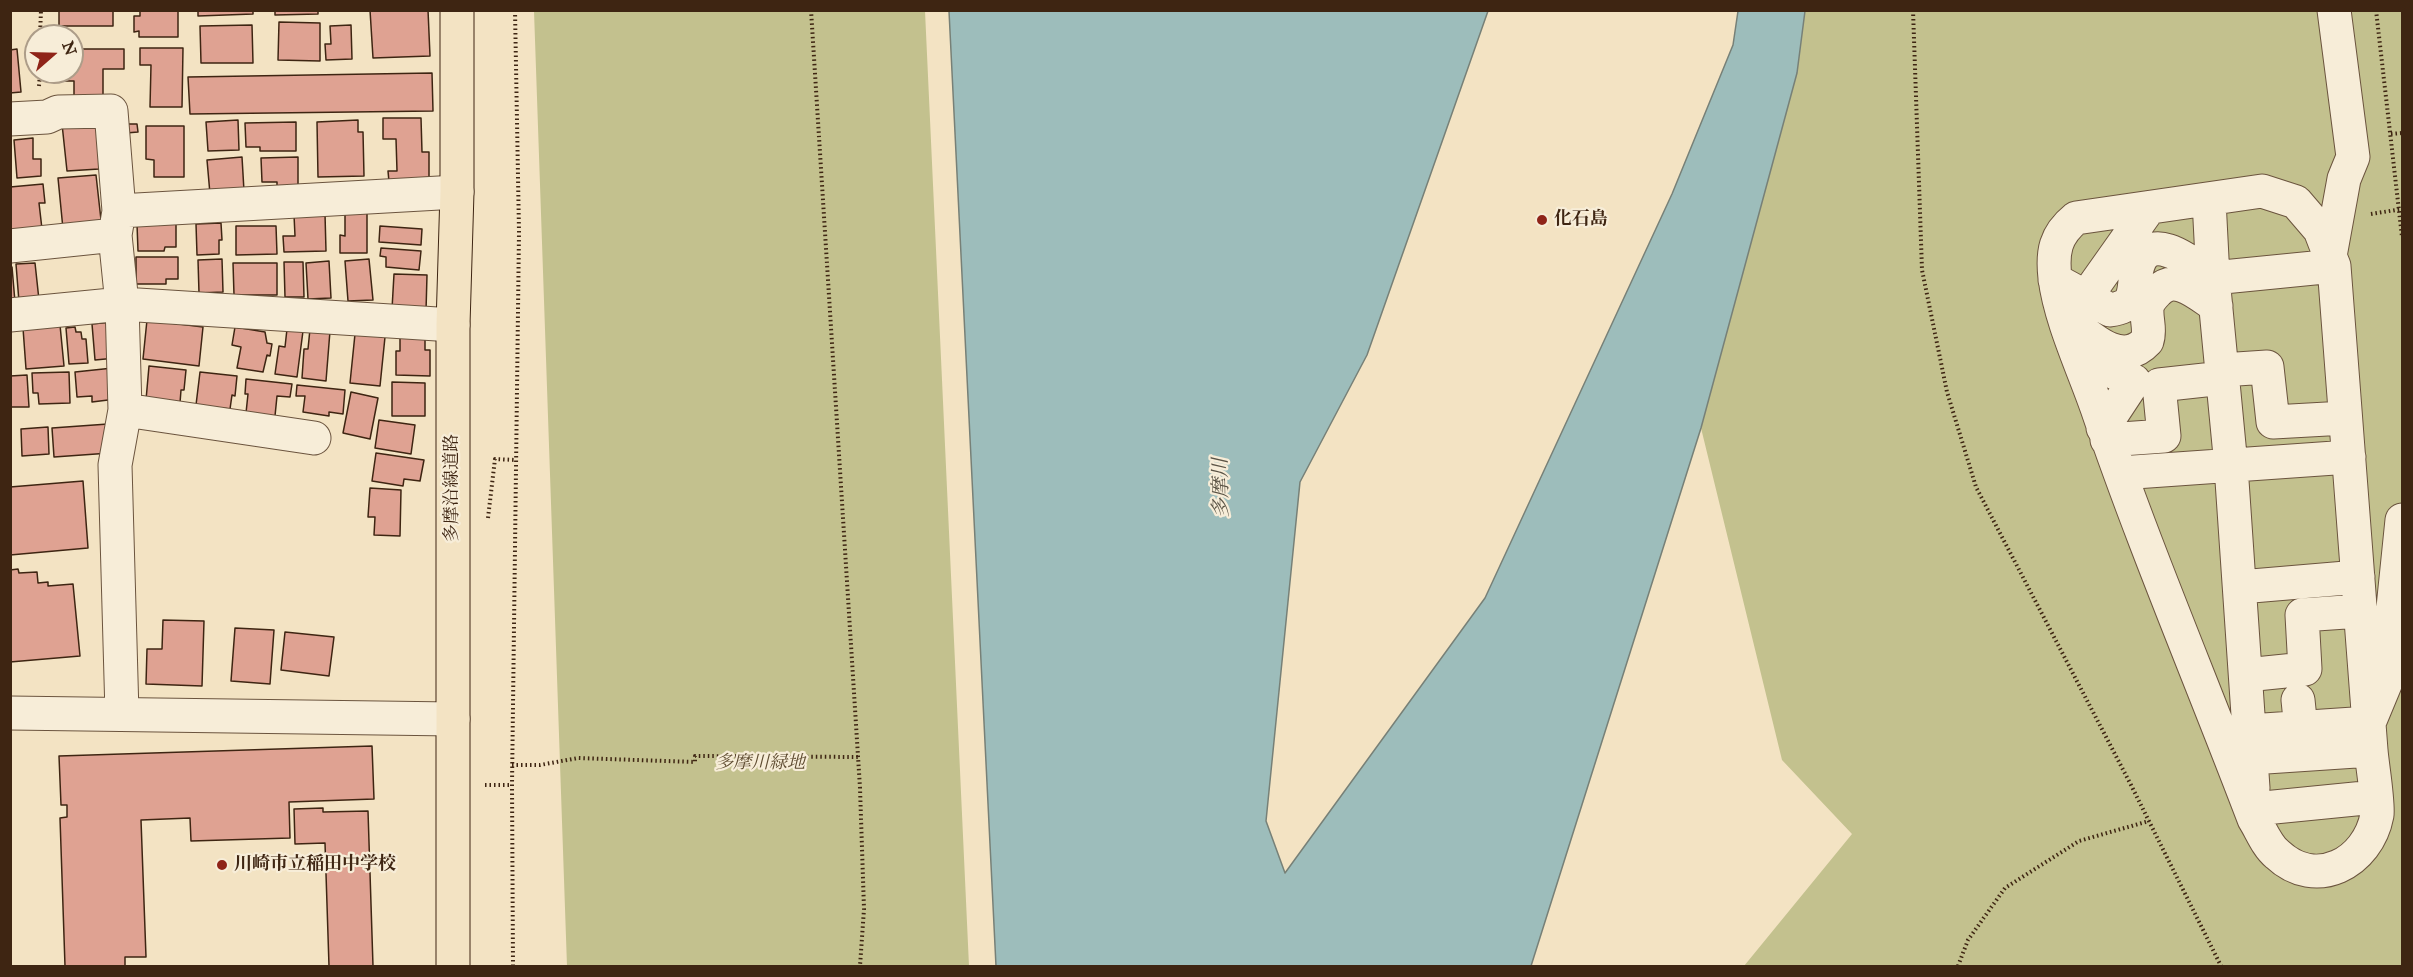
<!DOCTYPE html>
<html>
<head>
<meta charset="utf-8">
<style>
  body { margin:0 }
  #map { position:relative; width:2413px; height:977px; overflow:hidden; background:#f3e3c3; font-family:"IM FELL Great Primer",serif }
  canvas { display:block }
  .frame { position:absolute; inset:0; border:12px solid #3e2512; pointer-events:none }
  .north { position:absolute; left:24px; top:24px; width:60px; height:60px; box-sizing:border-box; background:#f7edd8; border:2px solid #ad9d89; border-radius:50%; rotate:70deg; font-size:16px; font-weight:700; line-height:24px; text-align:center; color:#3e2512 }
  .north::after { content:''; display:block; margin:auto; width:21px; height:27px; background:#8f2418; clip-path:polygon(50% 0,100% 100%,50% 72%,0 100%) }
</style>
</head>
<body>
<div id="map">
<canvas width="2413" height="977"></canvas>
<div class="frame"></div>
<div class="north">N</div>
</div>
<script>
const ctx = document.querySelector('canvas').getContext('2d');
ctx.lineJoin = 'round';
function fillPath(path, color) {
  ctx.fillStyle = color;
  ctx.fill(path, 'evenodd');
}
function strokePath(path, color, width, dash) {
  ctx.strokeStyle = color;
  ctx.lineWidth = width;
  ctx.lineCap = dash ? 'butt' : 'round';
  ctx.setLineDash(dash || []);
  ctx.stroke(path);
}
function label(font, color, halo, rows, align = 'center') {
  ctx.font = font + ' "IM FELL Great Primer","Noto Serif JP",serif';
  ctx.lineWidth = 4.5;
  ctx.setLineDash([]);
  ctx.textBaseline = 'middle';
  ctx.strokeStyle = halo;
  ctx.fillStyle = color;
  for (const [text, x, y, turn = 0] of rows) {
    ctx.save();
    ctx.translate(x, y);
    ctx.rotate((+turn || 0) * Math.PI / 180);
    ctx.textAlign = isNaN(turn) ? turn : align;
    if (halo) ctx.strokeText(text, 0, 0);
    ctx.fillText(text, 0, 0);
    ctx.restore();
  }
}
fillPath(new Path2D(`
  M 534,11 L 925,11 L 969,966 L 567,966 Z
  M 1805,11 L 2402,11 L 2402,966 L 1744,966 L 1852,834 L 1782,760 L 1701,428 L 1797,73 Z`), '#c3c18e');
const water = new Path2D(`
  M 949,11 L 1488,11 L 1367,355 L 1300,482 L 1266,821 L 1285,873 L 1485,598 L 1672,194 L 1733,45 L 1738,11 L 1805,11 L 1797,73 L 1701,428 L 1531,966 L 996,966 Z`);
fillPath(water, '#9dbdbb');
strokePath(water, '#778077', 1.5);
const building = new Path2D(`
  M 59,10 L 113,10 L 113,26 L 59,26 Z
  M 140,10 L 178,10 L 178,37 L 139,37 L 139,31 L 134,32 L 134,16 L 140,16 Z
  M 198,10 L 253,10 L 253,14 L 198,16 Z
  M 275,10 L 318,10 L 318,14 L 275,15 Z
  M 370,10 L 428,10 L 430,56 L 373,58 Z
  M 279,22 L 320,23 L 320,61 L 278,60 Z
  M 252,25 L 253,63 L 201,63 L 200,26 Z
  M 351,25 L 352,59 L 326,60 L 325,44 L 331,44 L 330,26 Z
  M 140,48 L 183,48 L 182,107 L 150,107 L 151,65 L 140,65 Z
  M 17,49 L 21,92 L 10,93 L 10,50 Z
  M 72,49 L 124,49 L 124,69 L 103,69 L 103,98 L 74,98 L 74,81 L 54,81 L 54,72 L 72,72 Z
  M 432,73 L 433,111 L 190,114 L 188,77 Z
  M 94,118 L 94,128 L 98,128 L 99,169 L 67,171 L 62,124 Z
  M 383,118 L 421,118 L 422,152 L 429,152 L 429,182 L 389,182 L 388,171 L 397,171 L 396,139 L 383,139 Z
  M 238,120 L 239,150 L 208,151 L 206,122 Z
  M 358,120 L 358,132 L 363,132 L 364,176 L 318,177 L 317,122 Z
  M 296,122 L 296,151 L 260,151 L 260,147 L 246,147 L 245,123 Z
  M 126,124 L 137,124 L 138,132 L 126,133 Z
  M 146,126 L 184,126 L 184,177 L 154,177 L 154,160 L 146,159 Z
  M 33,138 L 33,159 L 41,159 L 41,176 L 17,178 L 14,140 Z
  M 242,157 L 244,191 L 210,194 L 207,160 Z
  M 298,157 L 298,188 L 277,188 L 277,182 L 262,182 L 261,158 Z
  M 96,175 L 101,220 L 63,229 L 58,178 Z
  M 43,184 L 45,203 L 39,203 L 42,229 L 10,232 L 10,187 Z
  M 345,212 L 367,212 L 367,253 L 340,253 L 340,235 L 345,236 Z
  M 325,214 L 326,251 L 284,252 L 283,236 L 295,236 L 294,215 Z
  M 176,223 L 176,247 L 165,247 L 164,251 L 138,251 L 137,224 Z
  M 221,223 L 222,240 L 219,240 L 219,254 L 197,255 L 196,224 Z
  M 236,226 L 276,226 L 277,254 L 236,255 Z
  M 380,226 L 422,229 L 421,245 L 379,242 Z
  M 381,248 L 421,251 L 419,270 L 386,267 L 386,257 L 380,256 Z
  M 136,257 L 178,257 L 178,279 L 166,279 L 166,284 L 136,284 Z
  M 222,259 L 223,292 L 199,293 L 198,260 Z
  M 369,259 L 373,300 L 348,301 L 345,261 Z
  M 329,261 L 331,298 L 308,299 L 306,263 Z
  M 284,262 L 303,262 L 304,297 L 285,297 Z
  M 35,263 L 39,300 L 19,302 L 16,264 Z
  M 233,263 L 277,263 L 277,295 L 234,295 Z
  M 10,267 L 12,267 L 15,302 L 10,303 Z
  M 394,274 L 427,275 L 426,311 L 392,309 Z
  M 147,320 L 203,327 L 199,366 L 143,359 Z
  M 112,322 L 116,358 L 95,360 L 92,324 Z
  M 60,325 L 64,366 L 26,369 L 23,328 Z
  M 75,327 L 76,332 L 81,332 L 82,339 L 86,339 L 88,363 L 69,364 L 66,328 Z
  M 235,327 L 265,332 L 267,343 L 272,344 L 270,356 L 267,355 L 263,372 L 237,368 L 241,347 L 232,345 Z
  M 287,329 L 303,331 L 297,377 L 275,374 L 279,346 L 285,347 Z
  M 310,329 L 330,331 L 326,381 L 302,378 L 304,349 L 308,349 Z
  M 355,334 L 385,337 L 380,386 L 350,383 Z
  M 400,334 L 425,339 L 425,350 L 430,350 L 430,376 L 396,375 L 396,351 L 400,351 Z
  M 149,366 L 186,370 L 184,390 L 181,390 L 180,403 L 146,400 Z
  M 113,368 L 116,399 L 92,402 L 92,396 L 77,397 L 75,372 Z
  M 69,372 L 70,403 L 39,404 L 38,393 L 33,393 L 32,373 Z
  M 200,372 L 237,376 L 235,396 L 232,395 L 230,409 L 196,405 Z
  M 27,375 L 29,407 L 10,407 L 10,376 Z
  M 246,379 L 292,384 L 290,397 L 277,396 L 275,416 L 246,413 L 248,394 L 245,394 Z
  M 392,382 L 425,383 L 425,416 L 392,416 Z
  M 297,385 L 345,390 L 343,414 L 329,412 L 329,416 L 303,412 L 305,396 L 296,396 Z
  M 351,392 L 378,398 L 370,439 L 343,433 Z
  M 379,420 L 415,425 L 411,454 L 375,448 Z
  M 108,424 L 110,453 L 54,457 L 52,428 Z
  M 48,427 L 49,454 L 22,456 L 21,429 Z
  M 376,453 L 424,460 L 420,481 L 404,479 L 403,486 L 372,481 Z
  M 83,481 L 88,548 L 10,555 L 10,487 Z
  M 370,488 L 401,490 L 400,536 L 374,535 L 375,517 L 368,517 Z
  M 18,569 L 19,573 L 37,572 L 38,583 L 48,582 L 48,586 L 73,584 L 80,656 L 10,662 L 10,570 Z
  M 163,620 L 204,621 L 202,686 L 146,684 L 147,649 L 162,649 Z
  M 235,628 L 274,630 L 270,684 L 231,681 Z
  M 285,632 L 334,637 L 329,676 L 281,670 Z
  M 372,746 L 374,799 L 289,802 L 290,838 L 191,841 L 190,818 L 141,820 L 146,957 L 125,957 L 125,966 L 65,966 L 60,818 L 67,817 L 67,805 L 61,805 L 59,756 Z
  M 323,808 L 323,812 L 368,811 L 373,966 L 329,966 L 325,843 L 295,844 L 294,809 Z`);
fillPath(building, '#dfa292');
strokePath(building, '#3e2512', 1.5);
const minor = new Path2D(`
  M 10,119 L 47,117 L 58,112 L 111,111 L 119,211 L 115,235 L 122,304 L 125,410 L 115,465 L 122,714
  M 2209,200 L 2213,278 L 2231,466 L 2253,788
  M 119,211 L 457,192
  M 10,246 L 115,235
  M 2330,256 L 2320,230 L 2296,202 L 2262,191 L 2076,218 C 2055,235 2052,252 2055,278 C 2060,319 2083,368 2097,408 C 2144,546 2202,682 2254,819 C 2261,830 2267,846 2277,854 C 2316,891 2368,863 2377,815 C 2379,805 2372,764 2371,750 L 2334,266 L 2330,256 L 2344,179 L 2353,157 L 2334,10
  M 2055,280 L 2110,310 C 2139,306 2132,290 2137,269 C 2148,225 2195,265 2213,278 L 2334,266
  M 2086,297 L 2149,208
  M 10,315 L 122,304 L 453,325
  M 2065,317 C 2087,334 2120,370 2147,341 C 2151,330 2146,320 2147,308 C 2148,302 2152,297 2157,292 C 2175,272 2199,295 2216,306
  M 2081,358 L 2134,381 L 2103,428
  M 2222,370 L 2267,367 L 2273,422 L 2345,418
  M 125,410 L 314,438
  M 2107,440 L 2164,436 L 2159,385 L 2223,378
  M 2120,473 L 2349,457
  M 2240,587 L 2358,577
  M 2246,675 L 2305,669 L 2302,615 L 2360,611
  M 2298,700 L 2301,729
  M 10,713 L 453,719
  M 2249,731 L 2369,723 L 2391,670 L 2389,647 L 2402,520
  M 2251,758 L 2371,750
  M 2254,809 L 2375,797`);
const major = new Path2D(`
  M 453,966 L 453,325 L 457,192 L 457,10`);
strokePath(minor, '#6b543e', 35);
strokePath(major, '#3e2512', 35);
strokePath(new Path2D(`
  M 811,10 L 860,788 L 864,909 L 860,966
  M 1913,10 L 1922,270 L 1947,392 L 1976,487 L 2131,785 L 2221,966
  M 2376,10 L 2402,237
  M 40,36 L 41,10
  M 39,86 L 40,72
  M 2391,134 L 2402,133
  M 2371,214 L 2402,209
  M 488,518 L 495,459 L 516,460
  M 512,765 L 540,765 L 578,758 L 695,762 L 695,756 L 858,757
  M 485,785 L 512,785
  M 513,966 L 512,785 L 519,232 L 515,10
  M 1958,966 L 1968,940 L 2005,888 L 2079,841 L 2149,821`), '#3e2512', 4, [1.5, 3]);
strokePath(minor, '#f7edd8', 33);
strokePath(major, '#f3e3c3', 33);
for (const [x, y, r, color] of [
  [1542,220,6,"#8f2418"],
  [222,865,6,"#8f2418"]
]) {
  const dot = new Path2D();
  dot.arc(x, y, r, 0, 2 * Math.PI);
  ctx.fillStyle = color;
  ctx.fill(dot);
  strokePath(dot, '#f7edd8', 2);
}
label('bold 18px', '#3e2512', '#f7edd8', [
  ["化石島",1554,220],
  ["川崎市立稲田中学校",234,865]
], 'left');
label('18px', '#3e2512', '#f7edd8', [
  ["多摩沿線道路",453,488,-90]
]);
label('italic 18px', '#5f4c31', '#f7edd8', [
  ["多摩川緑地",760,764]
]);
label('italic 20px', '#5a5345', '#f7edd8', [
  ["多摩川",1222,488,-91]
]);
</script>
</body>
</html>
